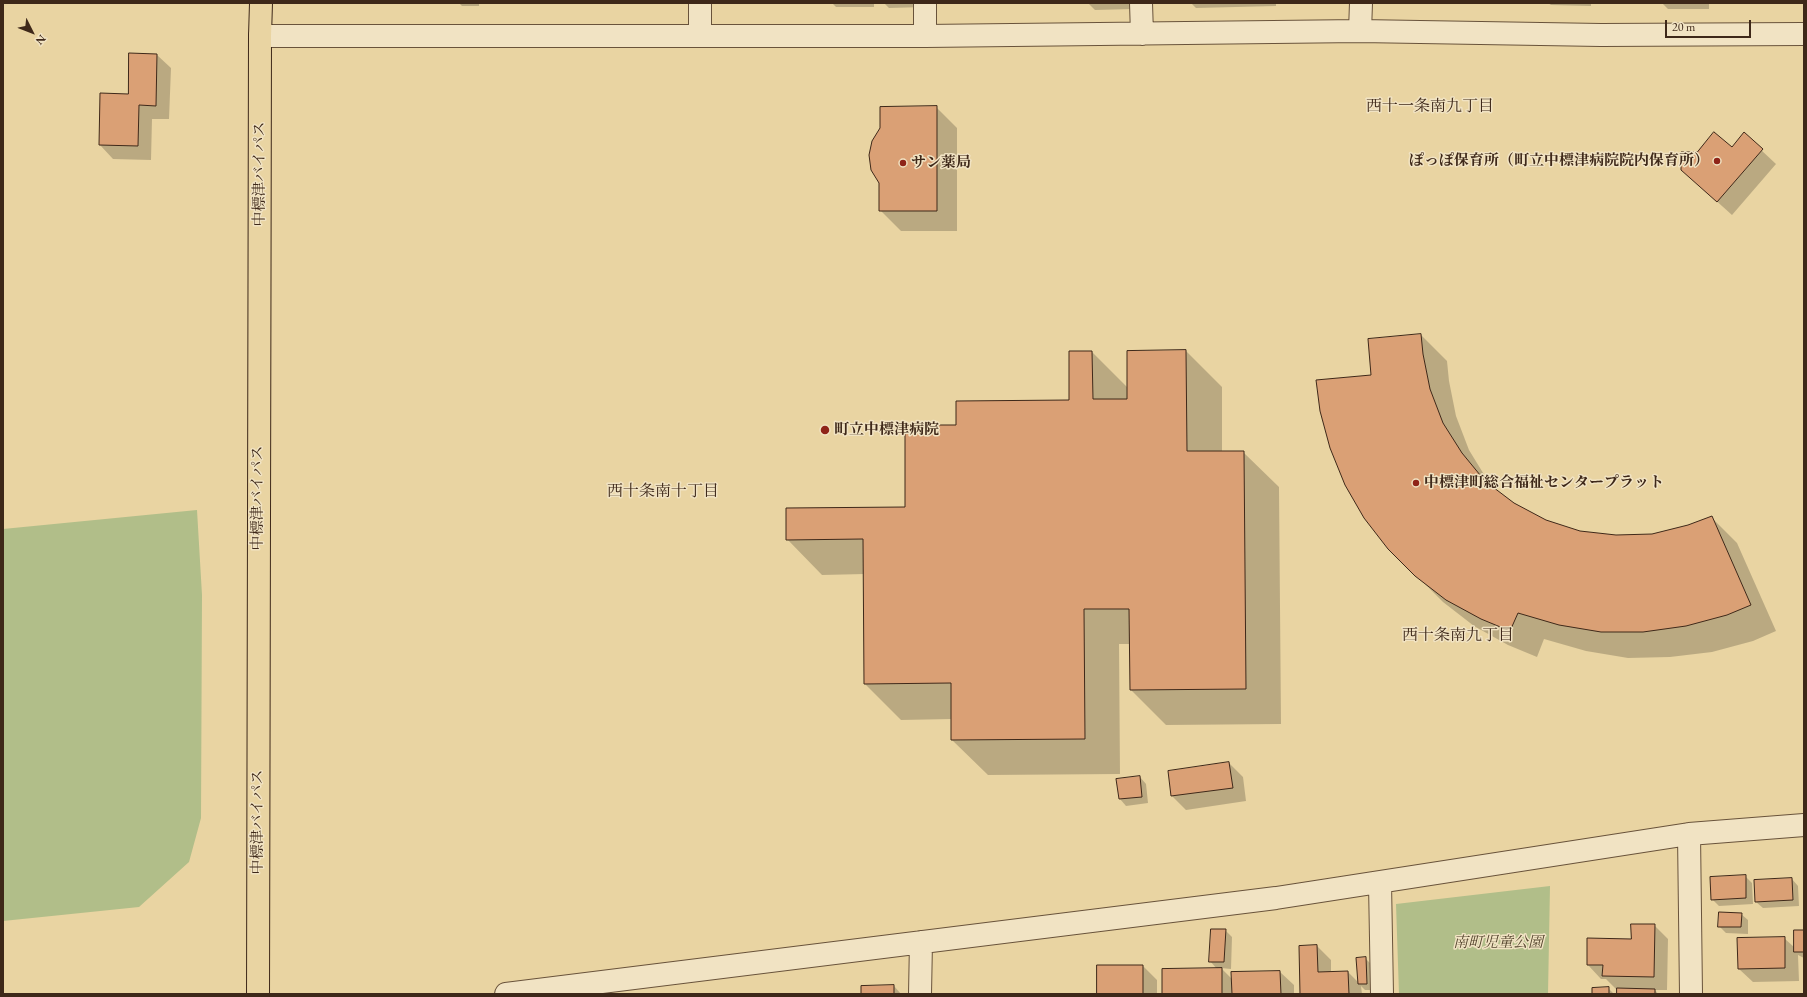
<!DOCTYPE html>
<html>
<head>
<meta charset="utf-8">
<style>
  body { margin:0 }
  #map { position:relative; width:1807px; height:997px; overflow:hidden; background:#e9d4a2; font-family:"EB Garamond",serif }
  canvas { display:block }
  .frame { position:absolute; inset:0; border:4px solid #3e2819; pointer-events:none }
  .north { position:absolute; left:12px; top:12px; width:40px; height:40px; -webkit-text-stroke:3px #f1e3c3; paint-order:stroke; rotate:132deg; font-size:11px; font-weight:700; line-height:16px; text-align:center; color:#3e2819 }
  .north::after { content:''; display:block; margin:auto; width:14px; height:18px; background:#3e2819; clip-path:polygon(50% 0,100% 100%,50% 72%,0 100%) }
  .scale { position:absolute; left:1665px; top:20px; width:86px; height:18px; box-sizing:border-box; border:2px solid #3e2819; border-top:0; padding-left:5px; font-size:12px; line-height:14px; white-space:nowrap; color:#3e2819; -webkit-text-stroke:3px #f1e3c3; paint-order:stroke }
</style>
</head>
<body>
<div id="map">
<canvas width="1807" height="997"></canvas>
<div class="frame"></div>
<div class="north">N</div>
<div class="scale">20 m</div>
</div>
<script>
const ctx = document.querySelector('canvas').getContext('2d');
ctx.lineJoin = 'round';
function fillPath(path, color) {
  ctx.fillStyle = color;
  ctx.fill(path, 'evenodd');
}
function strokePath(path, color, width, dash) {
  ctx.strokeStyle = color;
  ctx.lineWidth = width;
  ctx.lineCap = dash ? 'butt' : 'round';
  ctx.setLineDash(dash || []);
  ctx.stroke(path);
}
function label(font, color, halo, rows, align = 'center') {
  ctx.font = font + ' "EB Garamond","Noto Serif JP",serif';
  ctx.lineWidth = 3;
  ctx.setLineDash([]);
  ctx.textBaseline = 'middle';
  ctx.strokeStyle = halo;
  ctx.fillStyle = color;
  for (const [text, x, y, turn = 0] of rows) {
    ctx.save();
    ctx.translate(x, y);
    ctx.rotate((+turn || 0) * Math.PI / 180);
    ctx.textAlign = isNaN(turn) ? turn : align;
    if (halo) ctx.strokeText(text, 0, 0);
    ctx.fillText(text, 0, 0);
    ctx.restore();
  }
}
fillPath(new Path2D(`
  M 197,510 L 202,595 L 201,818 L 189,862 L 139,907 L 3,921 L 3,529 Z
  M 1550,886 L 1548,994 L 1399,994 L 1396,904 Z`), '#b1be89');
fillPath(new Path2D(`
  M 459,3 L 479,3 L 479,6 L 462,6 Z
  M 832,3 L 874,3 L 874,7 L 836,7 Z
  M 884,3 L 925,3 L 925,7 L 889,8 Z
  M 1088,3 L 1133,3 L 1133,9 L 1095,10 Z
  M 1191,3 L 1276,3 L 1276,6 L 1196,8 Z
  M 1548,3 L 1591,3 L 1591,6 L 1551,5 Z
  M 1662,3 L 1709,3 L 1709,9 L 1668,9 Z
  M 157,55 L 171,68 L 169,119 L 152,119 L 151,160 L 113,159 L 100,145 L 129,95 Z
  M 936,107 L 957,128 L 957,231 L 901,231 L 880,210 L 880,183 Z
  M 1744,134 L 1776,164 L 1732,215 L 1682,170 L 1697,153 L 1732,148 Z
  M 1421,335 L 1447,361 L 1449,381 L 1456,416 L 1469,450 L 1488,481 L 1495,489 L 1514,504 L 1546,521 L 1580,532 L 1616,536 L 1652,535 L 1688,526 L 1711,517 L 1737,543 L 1776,631 L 1753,641 L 1712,652 L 1670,657 L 1628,658 L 1586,651 L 1544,639 L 1537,657 L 1508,645 L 1474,626 L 1443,602 L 1389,548 L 1372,376 Z
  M 1186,351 L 1222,387 L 1222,452 L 1243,452 L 1279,487 L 1281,724 L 1166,725 L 1131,690 L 1130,644 L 1119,644 L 1120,774 L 988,775 L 952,740 L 952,719 L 901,720 L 865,684 L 865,574 L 822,575 L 787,539 L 906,508 L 957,426 L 1070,401 L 1092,352 L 1128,388 L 1128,352 Z
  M 1229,763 L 1243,777 L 1246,801 L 1186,810 L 1172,796 Z
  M 1140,777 L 1146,784 L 1148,803 L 1126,806 L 1120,799 Z
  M 1745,876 L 1752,883 L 1753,904 L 1719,906 L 1712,899 Z
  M 1792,879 L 1798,886 L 1799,906 L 1763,908 L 1756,902 Z
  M 1803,880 L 1804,880 L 1804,902 L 1804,901 Z
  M 1741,914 L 1748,920 L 1748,934 L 1726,933 L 1719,926 Z
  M 1654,925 L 1668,939 L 1667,990 L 1655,990 L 1658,994 L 1618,994 L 1617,990 L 1606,979 L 1601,979 L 1588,965 L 1632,940 Z
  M 1225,930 L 1232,937 L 1231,969 L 1221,968 L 1233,980 L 1280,972 L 1294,985 L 1294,994 L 1163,994 L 1217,969 L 1210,961 Z
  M 1804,931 L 1804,958 L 1798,955 L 1799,981 L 1753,982 L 1739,969 L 1784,938 L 1795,948 Z
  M 1317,946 L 1331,960 L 1331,973 L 1348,972 L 1359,983 L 1365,958 L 1372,965 L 1373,990 L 1365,990 L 1361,986 L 1362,994 L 1301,994 Z
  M 1143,966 L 1157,980 L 1157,994 L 1098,994 Z
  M 894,986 L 901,994 L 862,994 Z
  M 1608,988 L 1614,994 L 1593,994 Z`), '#0003');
const building = new Path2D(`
  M 129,53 L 157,54 L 156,106 L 139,105 L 138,146 L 99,145 L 100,93 L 128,94 Z
  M 937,106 L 937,211 L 879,211 L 879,183 L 871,170 L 869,155 L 872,141 L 880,128 L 880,107 Z
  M 1714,132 L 1732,147 L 1744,132 L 1763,149 L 1717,202 L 1681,170 L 1681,152 L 1697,152 Z
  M 1421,334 L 1423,354 L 1430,389 L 1443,423 L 1462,453 L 1485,481 L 1514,503 L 1546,520 L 1580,531 L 1616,535 L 1652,534 L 1688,525 L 1712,516 L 1751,605 L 1727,615 L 1686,626 L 1643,632 L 1601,632 L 1559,625 L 1518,613 L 1510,631 L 1481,619 L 1446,600 L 1415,576 L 1388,549 L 1364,518 L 1345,485 L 1330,448 L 1320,411 L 1316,380 L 1371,375 L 1368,339 Z
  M 1186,350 L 1187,451 L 1244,451 L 1246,689 L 1130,690 L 1129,609 L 1084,609 L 1085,739 L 951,740 L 951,683 L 864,684 L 863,539 L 786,540 L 786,508 L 905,507 L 905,425 L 956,425 L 956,401 L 1069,400 L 1069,351 L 1092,351 L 1093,399 L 1127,399 L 1127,351 Z
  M 1229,762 L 1233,788 L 1171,796 L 1168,771 Z
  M 1140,776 L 1142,797 L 1119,799 L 1116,779 Z
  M 1746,875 L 1746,898 L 1711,900 L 1710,877 Z
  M 1792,878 L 1793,900 L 1755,902 L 1754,880 Z
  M 1719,912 L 1742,913 L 1741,927 L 1718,927 Z
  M 1631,924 L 1655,924 L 1654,977 L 1602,976 L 1603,965 L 1587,965 L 1587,938 L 1631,939 Z
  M 1211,929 L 1226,929 L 1224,962 L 1209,962 Z
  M 1794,930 L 1804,930 L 1804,952 L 1794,952 Z
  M 1785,937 L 1785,968 L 1738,969 L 1737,938 Z
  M 1317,945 L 1318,972 L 1348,971 L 1349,994 L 1300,994 L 1299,946 Z
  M 1366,957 L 1367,984 L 1358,984 L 1356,958 Z
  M 1097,965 L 1143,965 L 1143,994 L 1097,994 Z
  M 1222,968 L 1222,994 L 1162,994 L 1162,969 Z
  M 1280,971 L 1281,994 L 1232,994 L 1231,972 Z
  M 894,985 L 894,994 L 861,994 L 861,986 Z
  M 1609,987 L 1609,994 L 1592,994 L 1592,988 Z
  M 1617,988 L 1655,989 L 1655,994 L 1617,994 Z`);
fillPath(building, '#daa075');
strokePath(building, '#3e2819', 1);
const street = new Path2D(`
  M 1141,3 L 1142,34
  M 1360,31 L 1361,3
  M 260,36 L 925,36 L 1360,31 L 1601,35 L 1804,34
  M 700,36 L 700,3
  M 925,36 L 925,3
  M 1689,834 L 1691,994
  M 1380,883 L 1382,994
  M 506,994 L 1276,898 L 1689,834 L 1804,825
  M 920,994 L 921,942`);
const highway = new Path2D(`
  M 258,994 L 260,36 L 261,3`);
strokePath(street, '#69533b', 24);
strokePath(highway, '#3e2819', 24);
strokePath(street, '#f1e3c3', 22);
strokePath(highway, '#e9d4a2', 22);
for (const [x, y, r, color] of [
  [1717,161,4,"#8f2418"],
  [903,163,4,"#8f2418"],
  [825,430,5,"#8f2418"],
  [1416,483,4,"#8f2418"]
]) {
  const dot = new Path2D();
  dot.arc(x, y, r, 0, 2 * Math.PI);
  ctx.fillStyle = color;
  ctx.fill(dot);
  strokePath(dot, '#f1e3c3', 1.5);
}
label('bold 15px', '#3e2819', '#f1e3c3', [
  ["ぽっぽ保育所（町立中標津病院院内保育所）",1709,161,"right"],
  ["サン薬局",911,163],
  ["町立中標津病院",834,430],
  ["中標津町総合福祉センタープラット",1424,483]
], 'left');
label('15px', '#3e2819', '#f1e3c3', [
  ["中標津バイパス",260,174,-90],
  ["中標津バイパス",258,498,-90],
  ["中標津バイパス",258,822,-90]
]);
label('italic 15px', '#55462f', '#f1e3c3', [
  ["南町児童公園",1498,943]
]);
label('16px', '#3e2819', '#f1e3c3', [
  ["西十一条南九丁目",1430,107],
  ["西十条南十丁目",663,492],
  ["西十条南九丁目",1458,636]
]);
</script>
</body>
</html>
